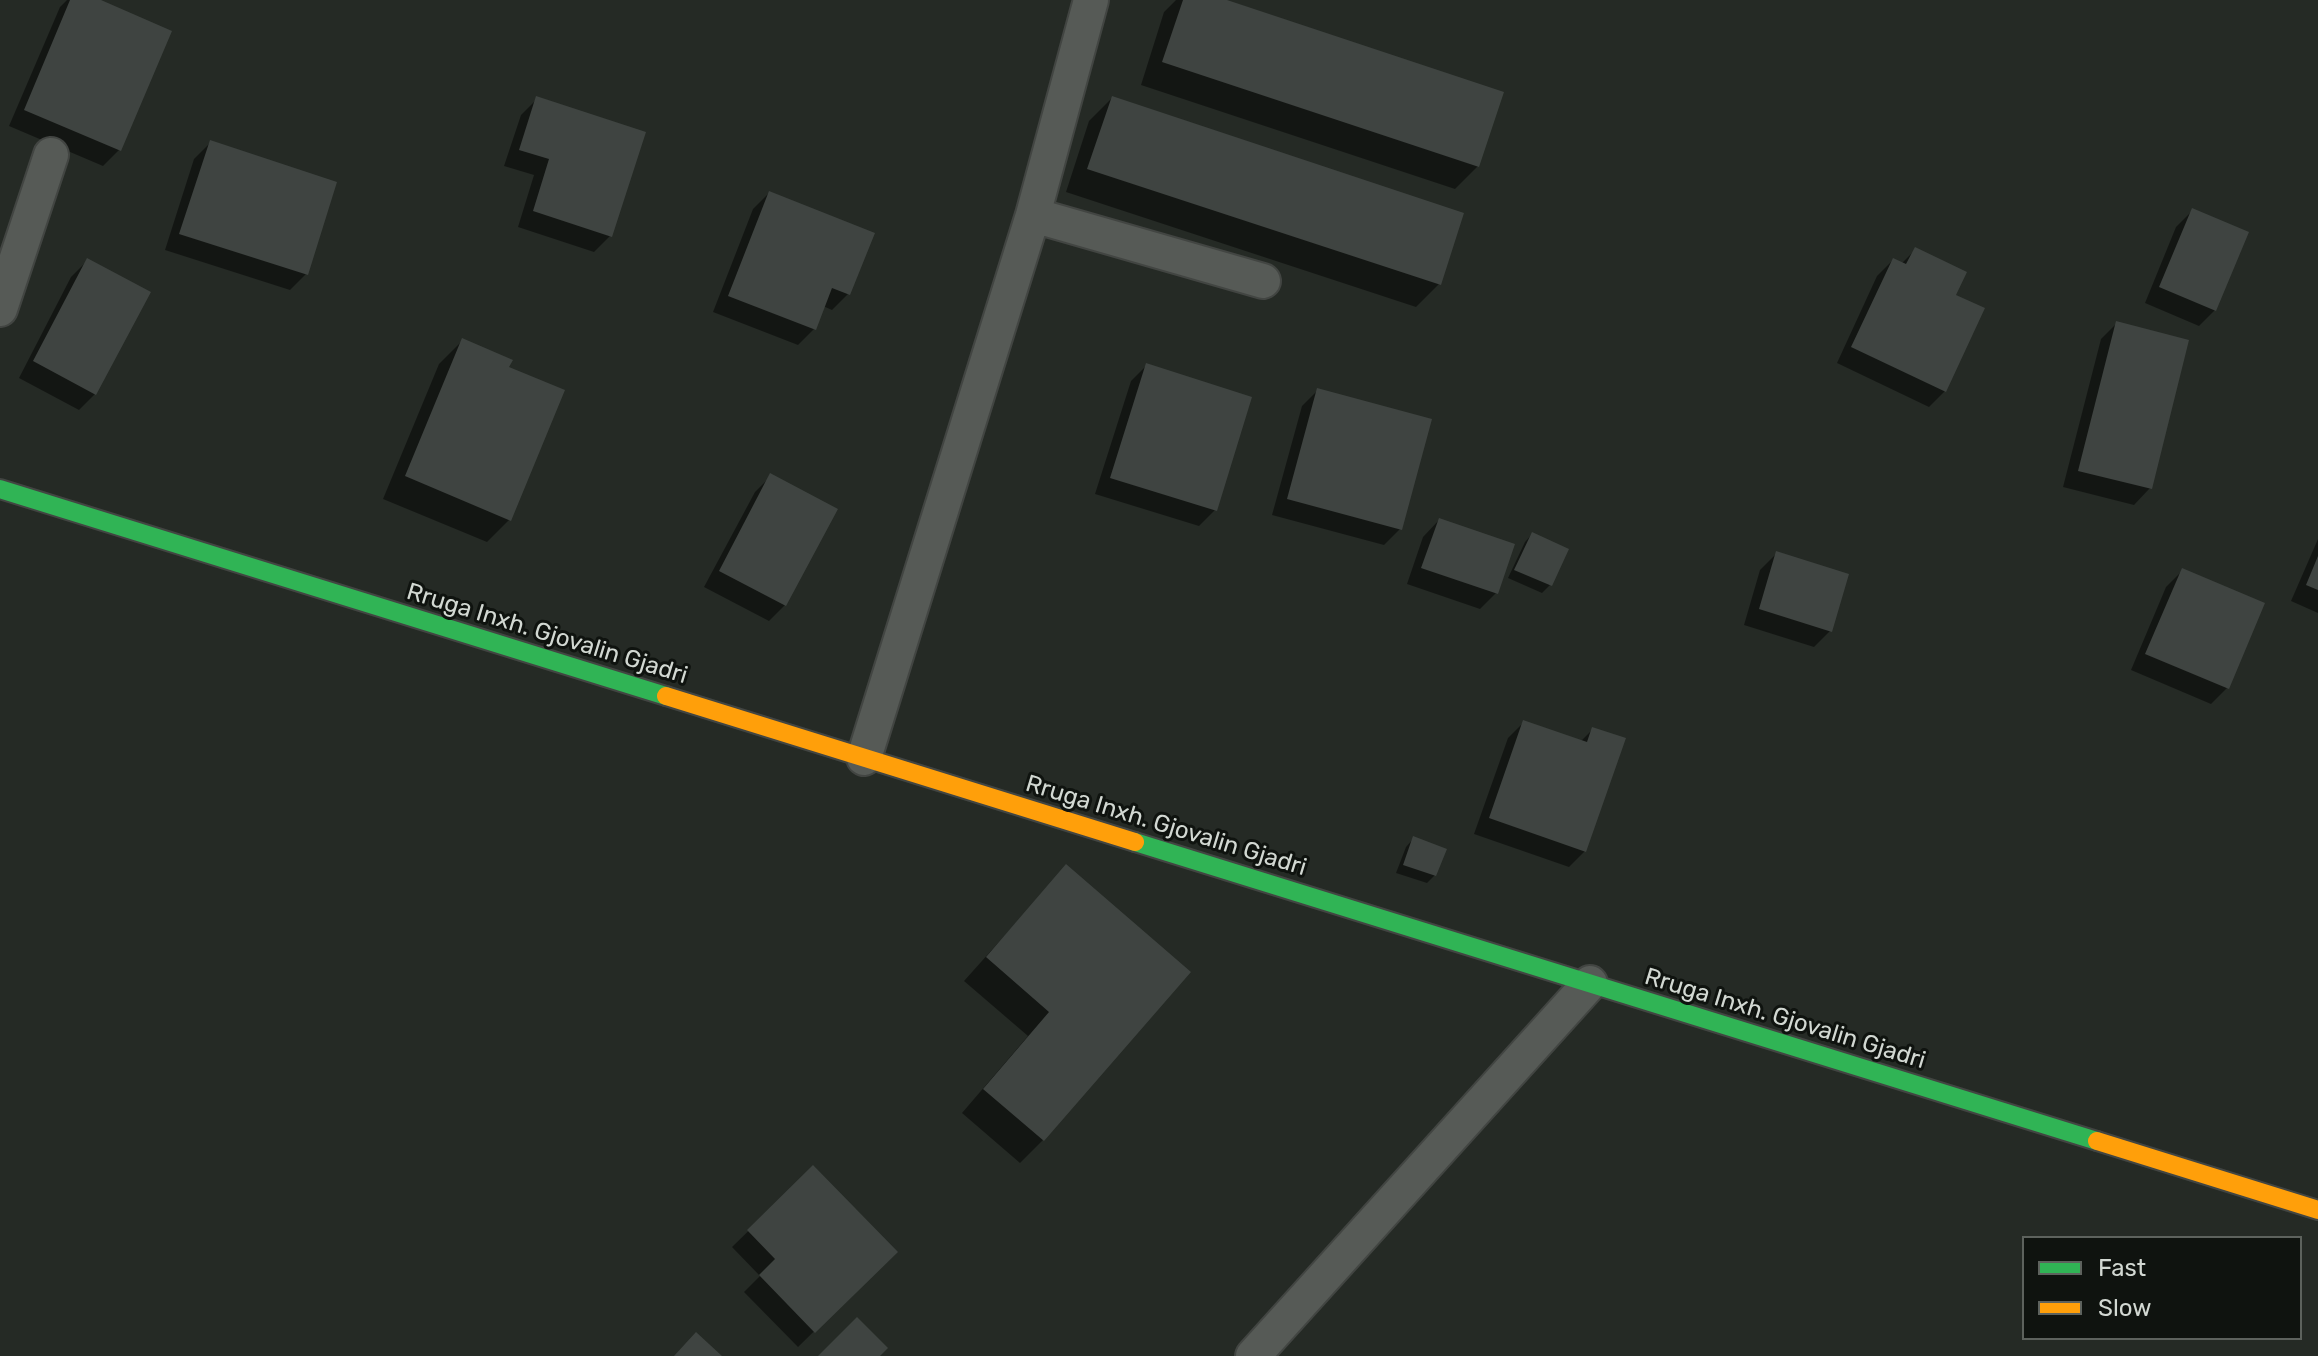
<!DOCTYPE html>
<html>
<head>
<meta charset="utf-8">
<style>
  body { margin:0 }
  #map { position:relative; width:2318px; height:1356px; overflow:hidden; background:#252a25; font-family:Rubik,sans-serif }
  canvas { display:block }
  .legend { position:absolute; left:2022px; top:1236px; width:280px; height:104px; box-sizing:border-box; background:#0f130f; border:2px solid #5d625d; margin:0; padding:10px 14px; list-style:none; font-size:24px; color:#d2d8d2 }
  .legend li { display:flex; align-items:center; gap:16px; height:40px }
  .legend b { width:40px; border:2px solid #5d625d }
</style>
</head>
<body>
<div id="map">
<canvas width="2318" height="1356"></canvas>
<ul class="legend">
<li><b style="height:10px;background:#30b455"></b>Fast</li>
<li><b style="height:10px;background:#ff9f0a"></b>Slow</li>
</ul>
</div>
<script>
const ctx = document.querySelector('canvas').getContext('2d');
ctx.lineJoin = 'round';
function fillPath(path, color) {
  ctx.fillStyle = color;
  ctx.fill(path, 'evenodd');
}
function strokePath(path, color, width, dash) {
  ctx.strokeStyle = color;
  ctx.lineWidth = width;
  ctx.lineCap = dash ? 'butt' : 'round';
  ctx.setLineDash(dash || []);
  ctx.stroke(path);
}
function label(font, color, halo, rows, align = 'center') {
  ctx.font = font + ' Rubik,sans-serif';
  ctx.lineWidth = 6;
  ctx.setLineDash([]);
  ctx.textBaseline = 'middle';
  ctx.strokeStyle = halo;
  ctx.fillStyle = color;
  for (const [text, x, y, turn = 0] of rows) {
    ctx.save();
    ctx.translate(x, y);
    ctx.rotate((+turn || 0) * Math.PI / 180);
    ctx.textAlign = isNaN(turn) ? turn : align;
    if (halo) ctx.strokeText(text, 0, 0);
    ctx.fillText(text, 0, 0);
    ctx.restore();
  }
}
fillPath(new Path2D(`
  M 67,0 L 96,0 L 119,150 L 103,166 L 9,126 L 60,7 Z
  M 1176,0 L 1221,0 L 1478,166 L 1455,189 L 1141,85 L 1164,12 Z
  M 1112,98 L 1439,284 L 1416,307 L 1066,192 L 1089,121 Z
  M 537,99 L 610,236 L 594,252 L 518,227 L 534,175 L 504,166 L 521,115 Z
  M 210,143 L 306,274 L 290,290 L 165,250 L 194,159 Z
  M 769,193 L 848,294 L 832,310 L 823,306 L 814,329 L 798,345 L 713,312 L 753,209 Z
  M 2192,211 L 2215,310 L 2199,326 L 2145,303 L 2176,227 Z
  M 1915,250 L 1953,296 L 1945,391 L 1929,407 L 1837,363 L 1877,276 L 1893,260 L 1901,264 Z
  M 87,261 L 95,394 L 79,410 L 19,378 L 71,277 Z
  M 2117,323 L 2187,341 L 2150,488 L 2134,505 L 2063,487 L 2101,339 Z
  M 462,341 L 507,368 L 510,519 L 487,542 L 383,499 L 439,364 Z
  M 1147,365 L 1215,510 L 1199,526 L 1095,494 L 1131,381 Z
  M 1318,390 L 1400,529 L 1384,545 L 1272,515 L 1302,406 Z
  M 771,476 L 785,605 L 769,621 L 704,587 L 755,492 Z
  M 1439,520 L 1496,593 L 1480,609 L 1407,584 L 1423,537 Z
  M 1532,534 L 1550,585 L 1542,593 L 1508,578 L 1525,542 Z
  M 2318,539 L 2318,613 L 2291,601 Z
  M 1776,554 L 1830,631 L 1814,647 L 1744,625 L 1760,570 Z
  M 2182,571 L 2227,688 L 2211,704 L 2131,670 L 2166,587 Z
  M 1524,722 L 1580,742 L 1593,729 L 1585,851 L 1569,867 L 1474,834 L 1508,738 Z
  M 1413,839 L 1435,875 L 1427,883 L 1396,873 L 1406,847 Z
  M 1066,867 L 1043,1140 L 1020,1163 L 962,1113 L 1028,1036 L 964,981 Z
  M 813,1168 L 895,1252 L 798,1347 L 744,1292 L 760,1276 L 732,1247 Z`), '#0007');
fillPath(new Path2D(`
  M 70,0 L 101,0 L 172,31 L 121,151 L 24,110 Z
  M 1183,0 L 1227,0 L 1504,92 L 1479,167 L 1162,62 Z
  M 536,96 L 646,132 L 612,237 L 533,211 L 549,159 L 519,150 Z
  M 1112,96 L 1464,213 L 1441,285 L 1087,169 Z
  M 210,140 L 337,182 L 308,275 L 179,234 Z
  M 769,191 L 875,233 L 850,295 L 832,288 L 816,330 L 728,296 Z
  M 2192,208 L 2249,232 L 2216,311 L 2159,287 Z
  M 1915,247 L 1967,272 L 1956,295 L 1985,308 L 1946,392 L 1851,347 L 1893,258 L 1906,264 Z
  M 87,258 L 151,292 L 96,395 L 33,361 Z
  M 2116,321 L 2189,340 L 2152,489 L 2078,471 Z
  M 462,338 L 513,360 L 509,367 L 565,390 L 511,521 L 405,476 Z
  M 1146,363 L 1252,397 L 1217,511 L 1110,478 Z
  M 1317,388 L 1432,419 L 1402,530 L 1287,499 Z
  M 770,473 L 838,509 L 786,606 L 719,571 Z
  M 1439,518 L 1515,544 L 1498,594 L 1421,568 Z
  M 1532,532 L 1569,549 L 1552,586 L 1514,570 Z
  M 1776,551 L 1849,574 L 1832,632 L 1759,609 Z
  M 2318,556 L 2318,590 L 2306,585 Z
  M 2182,568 L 2265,603 L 2229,689 L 2145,654 Z
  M 1523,720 L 1587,742 L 1592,727 L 1626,738 L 1586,852 L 1489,818 Z
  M 1413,836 L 1447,849 L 1436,876 L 1403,865 Z
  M 1066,864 L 1191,972 L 1044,1141 L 983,1089 L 1049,1012 L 986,957 Z
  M 813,1165 L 898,1252 L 815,1333 L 759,1275 L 775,1259 L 747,1230 Z
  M 857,1317 L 888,1348 L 880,1356 L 818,1356 Z
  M 696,1332 L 722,1356 L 674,1356 Z`), '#3f4441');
const lane = new Path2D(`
  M 1033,215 L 1263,281
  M 0,309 L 51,155
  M 864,758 L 1033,215 L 1091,0
  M 1253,1356 L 1590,983`);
const fast = new Path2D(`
  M 0,489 L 666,696
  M 1135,842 L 2097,1141`);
const slow = new Path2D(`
  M 666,696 L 1135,842
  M 2097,1141 L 2318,1210`);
strokePath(lane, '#424542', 38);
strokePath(fast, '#424542', 22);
strokePath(slow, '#424542', 22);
strokePath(lane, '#565a56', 34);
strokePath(fast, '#30b455', 18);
strokePath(slow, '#ff9f0a', 18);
label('24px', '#d2d8d2', '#0f130f', [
  ["Rruga Inxh. Gjovalin Gjadri",547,634,17],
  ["Rruga Inxh. Gjovalin Gjadri",1166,826,17],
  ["Rruga Inxh. Gjovalin Gjadri",1785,1019,17]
]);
</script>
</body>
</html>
